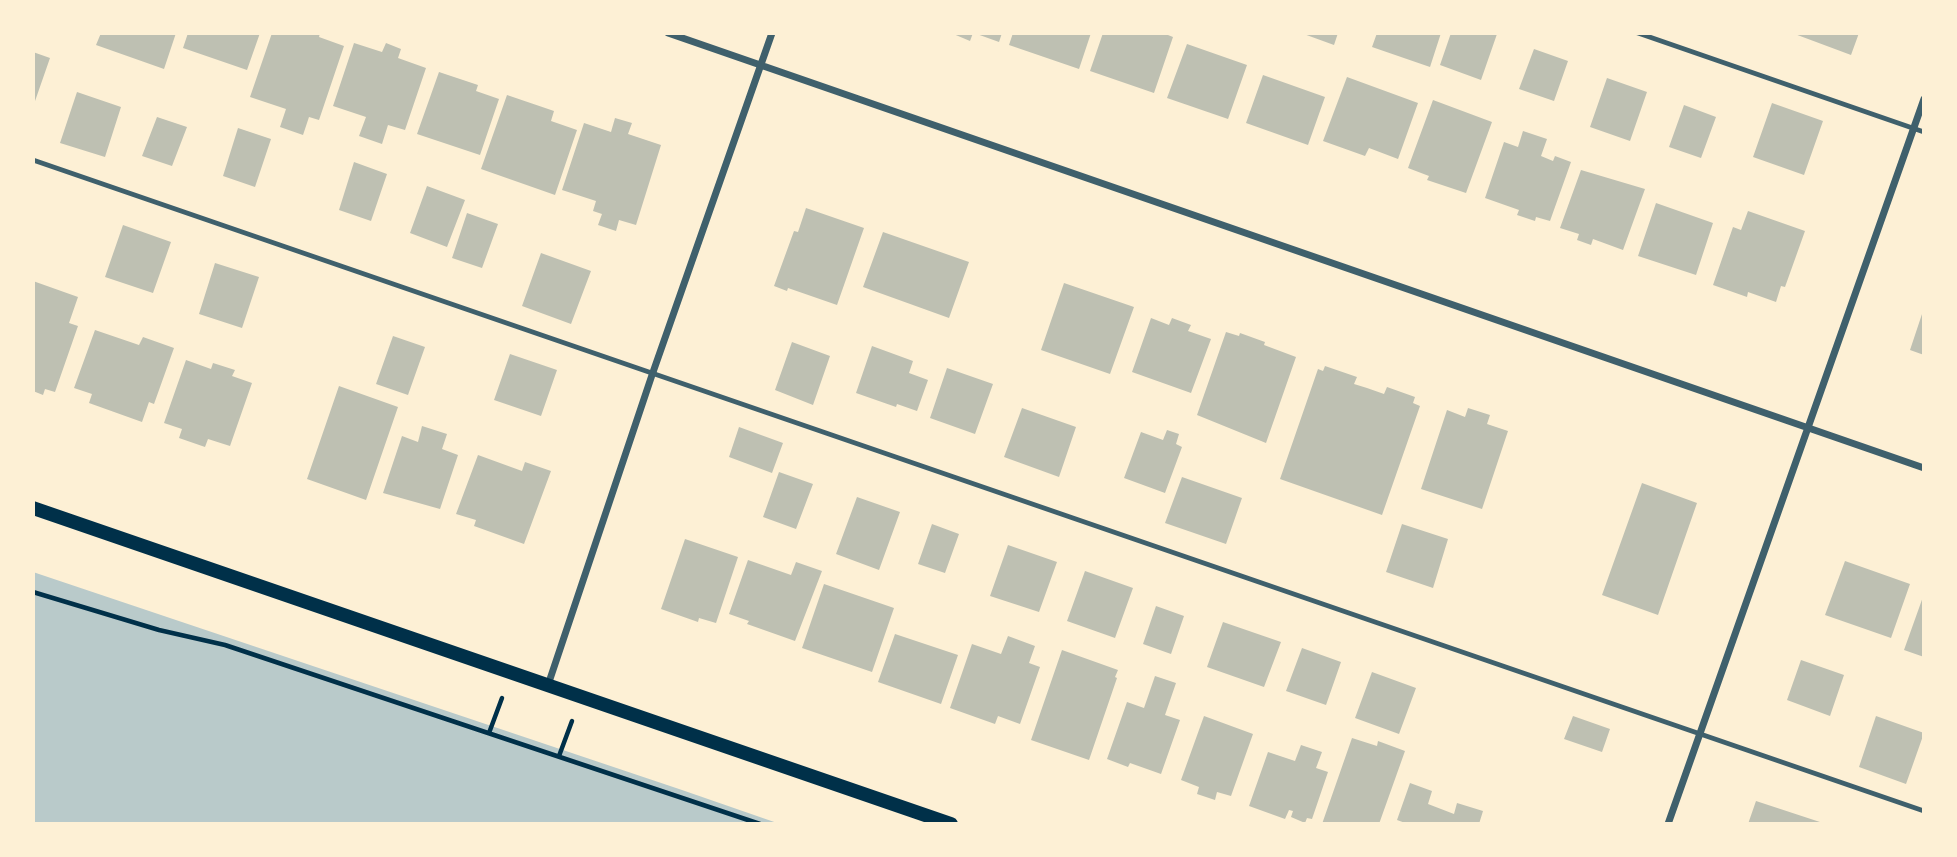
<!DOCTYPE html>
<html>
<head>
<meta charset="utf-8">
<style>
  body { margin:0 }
  #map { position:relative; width:1957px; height:857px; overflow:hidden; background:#fdf0d5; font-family:Rubik,sans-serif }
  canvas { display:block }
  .frame { position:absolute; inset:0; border:35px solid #fdf0d5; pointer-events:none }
</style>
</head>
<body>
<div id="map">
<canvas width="1957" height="857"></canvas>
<div class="frame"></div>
</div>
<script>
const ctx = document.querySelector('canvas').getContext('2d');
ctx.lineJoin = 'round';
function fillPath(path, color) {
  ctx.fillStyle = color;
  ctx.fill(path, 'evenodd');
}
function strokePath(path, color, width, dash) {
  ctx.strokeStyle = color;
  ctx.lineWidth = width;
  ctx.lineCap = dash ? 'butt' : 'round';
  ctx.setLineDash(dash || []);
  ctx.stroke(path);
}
fillPath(new Path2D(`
  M 33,572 L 682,790 L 780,824 L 33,824 Z`), '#b9caca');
fillPath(new Path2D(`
  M 101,33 L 176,33 L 164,69 L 96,45 Z
  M 188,33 L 260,33 L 247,70 L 183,48 Z
  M 272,33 L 320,33 L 319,37 L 344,46 L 319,120 L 309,117 L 303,135 L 280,127 L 286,109 L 250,97 Z
  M 951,33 L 973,33 L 970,41 Z
  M 974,33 L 1002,33 L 999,42 Z
  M 1013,33 L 1091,33 L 1079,69 L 1009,45 Z
  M 1103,33 L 1163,33 L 1173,37 L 1154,93 L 1090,71 Z
  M 1301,33 L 1338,33 L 1334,45 Z
  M 1377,33 L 1441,33 L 1430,67 L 1372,47 Z
  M 1451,33 L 1497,34 L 1481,80 L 1440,65 Z
  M 1792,33 L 1859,33 L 1851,55 Z
  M 354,43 L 382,52 L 386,43 L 401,49 L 398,58 L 426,68 L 405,130 L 388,125 L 382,144 L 359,136 L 366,117 L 333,106 Z
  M 1187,44 L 1247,65 L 1228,119 L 1167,98 Z
  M 1534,49 L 1568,61 L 1554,101 L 1519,89 Z
  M 33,52 L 50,58 L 34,104 L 33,104 Z
  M 439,72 L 478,85 L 476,91 L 499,99 L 480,155 L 417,134 Z
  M 1263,75 L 1325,97 L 1308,145 L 1246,123 Z
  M 1347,77 L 1418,103 L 1398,159 L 1369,148 L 1365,156 L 1323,141 Z
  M 1607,78 L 1647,92 L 1630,141 L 1590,127 Z
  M 77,92 L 121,107 L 105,157 L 60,143 Z
  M 507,95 L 554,111 L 551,121 L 577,130 L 555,195 L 481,169 Z
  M 1433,100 L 1492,122 L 1466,193 L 1427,180 L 1429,176 L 1408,168 Z
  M 1772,103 L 1823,121 L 1804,175 L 1753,157 Z
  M 1684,105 L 1716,117 L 1701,158 L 1669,147 Z
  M 157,117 L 187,127 L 172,166 L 142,156 Z
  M 615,118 L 632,123 L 628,134 L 661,145 L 636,225 L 619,220 L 616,231 L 598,225 L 602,214 L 593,211 L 596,201 L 562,190 L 584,123 L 611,132 Z
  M 238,128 L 271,139 L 255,187 L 223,176 Z
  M 1523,131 L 1547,139 L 1541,156 L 1553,161 L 1555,156 L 1571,162 L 1550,221 L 1536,217 L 1535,221 L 1517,215 L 1519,210 L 1485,198 L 1504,142 L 1518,147 Z
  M 354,162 L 387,174 L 371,221 L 339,210 Z
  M 1581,170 L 1645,189 L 1623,250 L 1593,239 L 1591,245 L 1577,240 L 1579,234 L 1560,228 Z
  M 427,186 L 465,200 L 447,247 L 410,233 Z
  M 1656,203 L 1713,223 L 1696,275 L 1638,256 Z
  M 806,208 L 864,228 L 837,305 L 788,288 L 787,291 L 774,286 L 794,231 L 798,232 Z
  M 1748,211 L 1805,231 L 1785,287 L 1781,286 L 1776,302 L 1748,292 L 1747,297 L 1713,285 L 1733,227 L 1741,230 Z
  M 467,213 L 498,224 L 482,268 L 452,258 Z
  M 123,225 L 171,242 L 153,293 L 105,277 Z
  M 883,232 L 969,262 L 949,318 L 863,287 Z
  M 541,253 L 591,271 L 571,324 L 522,306 Z
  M 215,263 L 259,277 L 242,328 L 199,314 Z
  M 33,281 L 78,297 L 69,323 L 78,326 L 55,392 L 45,389 L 43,395 L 33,391 Z
  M 1064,283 L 1134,307 L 1110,374 L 1041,350 Z
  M 1923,311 L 1924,311 L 1924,355 L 1910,350 Z
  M 1151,318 L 1169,325 L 1172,318 L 1191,325 L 1188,331 L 1211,339 L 1191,393 L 1132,372 Z
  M 95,330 L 139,345 L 143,337 L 174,348 L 154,404 L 149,402 L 142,422 L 89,403 L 92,394 L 74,388 Z
  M 1226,332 L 1239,336 L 1240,333 L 1265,342 L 1264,345 L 1296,357 L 1266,443 L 1197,415 Z
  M 393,336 L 425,347 L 408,395 L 376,384 Z
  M 792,342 L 830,356 L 813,405 L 775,390 Z
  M 872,346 L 913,361 L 909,373 L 928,380 L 917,411 L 897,404 L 896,407 L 856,393 Z
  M 510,354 L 557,370 L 541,416 L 494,400 Z
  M 186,360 L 211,369 L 213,363 L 235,370 L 232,376 L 252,383 L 230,446 L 208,439 L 205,447 L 179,438 L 182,429 L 164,423 Z
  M 1325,366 L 1357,377 L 1354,384 L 1367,388 L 1384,394 L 1387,387 L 1415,397 L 1413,403 L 1420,406 L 1382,515 L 1280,479 L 1318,369 L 1323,371 Z
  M 947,368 L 993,384 L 975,434 L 930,418 Z
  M 339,386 L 398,407 L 366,500 L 307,479 Z
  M 1022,408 L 1076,427 L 1059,477 L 1004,457 Z
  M 1468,408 L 1490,415 L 1487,424 L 1508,431 L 1482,509 L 1421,489 L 1447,410 L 1465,417 Z
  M 422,426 L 447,434 L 442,449 L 458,455 L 440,509 L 383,493 L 402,436 L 418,442 Z
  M 739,427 L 783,443 L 772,473 L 729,457 Z
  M 1167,430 L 1179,434 L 1176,444 L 1182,447 L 1165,493 L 1124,478 L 1141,432 L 1163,440 Z
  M 478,455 L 522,471 L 525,462 L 551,471 L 524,544 L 474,526 L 476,520 L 456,514 Z
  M 779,472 L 813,484 L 796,529 L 763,517 Z
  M 1182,477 L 1242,498 L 1226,544 L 1165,523 Z
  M 1642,483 L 1697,503 L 1658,615 L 1602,595 Z
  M 857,497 L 900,512 L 879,570 L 836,554 Z
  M 932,524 L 959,534 L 945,573 L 918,564 Z
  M 1402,524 L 1448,539 L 1433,588 L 1386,572 Z
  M 685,539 L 738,557 L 716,623 L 699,618 L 698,622 L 661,609 Z
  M 1008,545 L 1057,562 L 1039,612 L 990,596 Z
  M 748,560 L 791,575 L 796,562 L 822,571 L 795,641 L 747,624 L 749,621 L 729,614 Z
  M 1845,561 L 1910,584 L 1891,638 L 1825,615 Z
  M 1085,571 L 1133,588 L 1115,638 L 1067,621 Z
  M 824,584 L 894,608 L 872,672 L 802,648 Z
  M 1924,594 L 1924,657 L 1904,650 Z
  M 1156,606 L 1184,616 L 1171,654 L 1143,644 Z
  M 1223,622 L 1281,642 L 1264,687 L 1207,667 Z
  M 895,634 L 958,655 L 941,704 L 878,682 Z
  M 1008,636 L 1035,646 L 1029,663 L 1040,667 L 1020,724 L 998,716 L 995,724 L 950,708 L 972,644 L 1001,654 Z
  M 1302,648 L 1341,662 L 1326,705 L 1286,691 Z
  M 1062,650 L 1118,670 L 1115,677 L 1117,678 L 1089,760 L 1031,740 Z
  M 1801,660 L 1844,675 L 1830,716 L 1787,700 Z
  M 1372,672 L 1416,688 L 1399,734 L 1355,718 Z
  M 1155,676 L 1176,683 L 1165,715 L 1180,720 L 1161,774 L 1130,763 L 1128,767 L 1107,759 L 1127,702 L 1144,708 Z
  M 1204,716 L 1253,734 L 1231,796 L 1217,792 L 1215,800 L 1197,794 L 1199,787 L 1181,780 Z
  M 1573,716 L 1610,729 L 1602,752 L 1564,739 Z
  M 1876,716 L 1924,733 L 1906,784 L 1859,767 Z
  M 1352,738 L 1377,746 L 1378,741 L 1405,751 L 1379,824 L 1322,824 Z
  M 1301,745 L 1322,752 L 1316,768 L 1328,772 L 1312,819 L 1307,818 L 1305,823 L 1291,817 L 1293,811 L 1289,810 L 1285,819 L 1249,806 L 1268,752 L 1295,761 Z
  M 1410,783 L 1432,791 L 1428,804 L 1454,814 L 1457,803 L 1483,811 L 1479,824 L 1408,824 L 1397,820 Z
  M 1756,801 L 1823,823 L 1823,824 L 1748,824 Z`), '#bec0b2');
strokePath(new Path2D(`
  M 33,592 L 159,630 L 225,645 L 760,824
  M 489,733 L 502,698
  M 559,756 L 572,721`), '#003049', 4.5);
strokePath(new Path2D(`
  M 1638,33 L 1924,132
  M 33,160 L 1924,811`), '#3f606c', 5);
strokePath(new Path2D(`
  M 668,33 L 1924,468
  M 548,685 L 652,375 L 772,33
  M 1668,824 L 1924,99`), '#3f606c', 7);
strokePath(new Path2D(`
  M 33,508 L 951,824`), '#003049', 14);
</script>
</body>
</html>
